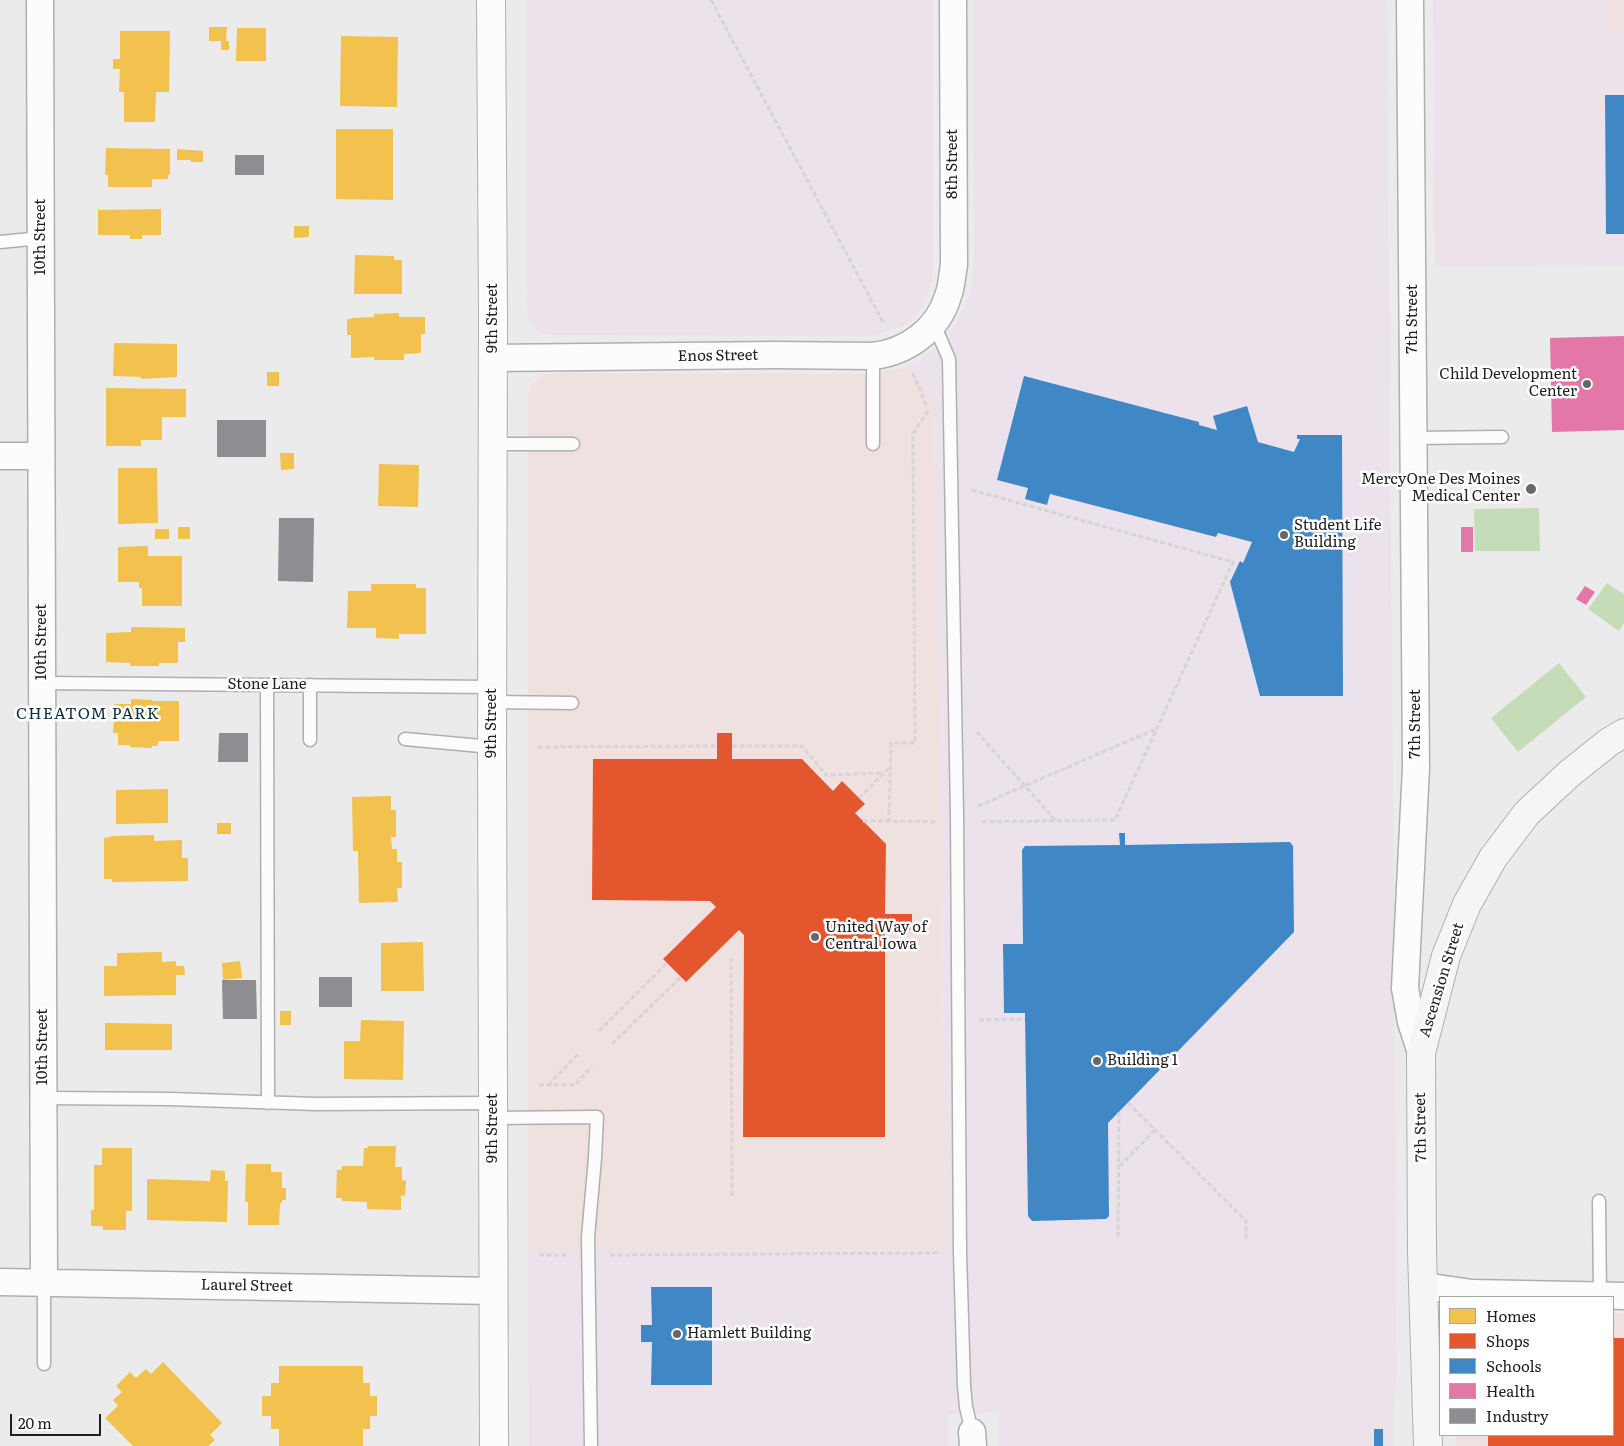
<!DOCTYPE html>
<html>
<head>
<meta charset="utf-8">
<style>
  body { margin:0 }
  #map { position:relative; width:1624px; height:1446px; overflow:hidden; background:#ebebeb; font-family:Literata,serif }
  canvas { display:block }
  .legend { position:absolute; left:1439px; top:1296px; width:175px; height:140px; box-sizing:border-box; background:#fff; border:1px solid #a6a6a6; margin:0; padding:6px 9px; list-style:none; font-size:15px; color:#202021 }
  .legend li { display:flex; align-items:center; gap:10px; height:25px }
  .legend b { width:25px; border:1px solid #a6a6a6 }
  .scale { position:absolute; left:10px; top:1414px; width:91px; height:22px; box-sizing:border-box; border:2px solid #202021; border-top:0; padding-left:6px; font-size:15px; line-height:18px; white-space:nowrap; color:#202021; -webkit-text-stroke:4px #fff; paint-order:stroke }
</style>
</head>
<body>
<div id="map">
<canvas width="1624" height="1446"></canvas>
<ul class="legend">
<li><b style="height:14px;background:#f2c14e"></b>Homes</li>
<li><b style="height:14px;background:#e4572e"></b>Shops</li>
<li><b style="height:14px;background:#3f88c5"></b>Schools</li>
<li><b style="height:14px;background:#e377a8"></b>Health</li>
<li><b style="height:14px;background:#8d8d92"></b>Industry</li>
</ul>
<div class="scale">20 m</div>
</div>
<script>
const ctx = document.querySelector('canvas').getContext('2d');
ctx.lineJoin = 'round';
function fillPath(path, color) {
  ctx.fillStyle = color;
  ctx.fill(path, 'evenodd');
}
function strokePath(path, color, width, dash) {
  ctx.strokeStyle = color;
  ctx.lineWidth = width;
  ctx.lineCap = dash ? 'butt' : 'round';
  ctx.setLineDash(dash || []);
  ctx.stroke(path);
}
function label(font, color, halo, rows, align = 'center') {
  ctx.font = font + ' Literata,serif';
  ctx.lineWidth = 5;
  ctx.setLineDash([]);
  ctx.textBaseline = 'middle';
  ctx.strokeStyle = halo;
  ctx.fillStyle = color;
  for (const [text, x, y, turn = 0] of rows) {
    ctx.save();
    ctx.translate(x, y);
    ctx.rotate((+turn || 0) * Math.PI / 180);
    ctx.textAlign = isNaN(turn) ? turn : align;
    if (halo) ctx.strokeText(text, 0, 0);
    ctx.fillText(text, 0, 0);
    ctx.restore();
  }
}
fillPath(new Path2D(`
  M 1606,0 L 1624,0 L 1624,32 L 1606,32 Z
  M 907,367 L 935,402 L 947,1250 L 528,1250 L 528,393 L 532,385 L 538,379 L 546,375 L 554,373 L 860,374 L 877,373 Z
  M 1613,1313 L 1624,1313 L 1624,1446 L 1456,1446 L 1456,1435 L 1613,1435 Z`), '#f0e1e1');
fillPath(new Path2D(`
  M 526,0 L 933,0 L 933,269 L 932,283 L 921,309 L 910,322 L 896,329 L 872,336 L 549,335 L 540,332 L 533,326 L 529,319 L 527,311 Z
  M 973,0 L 1387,0 L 1397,1375 L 1394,1406 L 1394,1446 L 999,1446 L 998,1412 L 948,1414 L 948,1446 L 529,1446 L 528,1250 L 947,1250 L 935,402 L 907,367 L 927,355 L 943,341 L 956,323 L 966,304 L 972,284 L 974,264 Z
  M 1433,0 L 1606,0 L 1607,32 L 1624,32 L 1624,266 L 1435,267 Z`), '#ebe2ec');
fillPath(new Path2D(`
  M 1539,508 L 1540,551 L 1475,551 L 1474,509 Z
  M 1607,583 L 1624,594 L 1624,623 L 1619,631 L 1588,609 Z
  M 1559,663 L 1586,697 L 1518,752 L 1491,718 Z`), '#c6dbb7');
fillPath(new Path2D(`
  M 209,27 L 227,27 L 226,41 L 229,41 L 229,50 L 221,50 L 221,41 L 209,41 Z
  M 237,28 L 266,28 L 266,61 L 236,61 Z
  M 120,31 L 170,31 L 169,92 L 156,92 L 155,122 L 124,122 L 124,92 L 119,92 L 120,69 L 113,69 L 113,59 L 120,59 Z
  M 341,36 L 398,37 L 397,107 L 340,106 Z
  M 336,129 L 393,129 L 393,200 L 336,199 Z
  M 106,148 L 170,149 L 170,175 L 168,175 L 168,179 L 152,179 L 152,187 L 108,187 L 108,175 L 105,175 Z
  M 177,149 L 203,151 L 203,162 L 191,162 L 191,160 L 177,160 Z
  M 161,209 L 161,235 L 142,235 L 142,239 L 130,239 L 130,235 L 98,235 L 98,210 Z
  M 294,226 L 309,226 L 309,237 L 294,238 Z
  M 355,255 L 394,256 L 394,260 L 402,260 L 402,294 L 354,294 Z
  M 399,313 L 399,317 L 425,317 L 425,334 L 421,334 L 421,353 L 404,354 L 404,360 L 374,360 L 374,357 L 351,358 L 351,335 L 347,335 L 347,319 L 351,319 L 351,318 L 374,317 L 374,314 Z
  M 114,343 L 177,344 L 177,377 L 141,379 L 141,377 L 113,376 Z
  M 267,372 L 279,372 L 279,386 L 267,386 Z
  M 106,388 L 186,389 L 186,417 L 162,417 L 162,440 L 141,440 L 141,446 L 106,446 Z
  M 280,453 L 294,453 L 294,469 L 281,470 Z
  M 379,464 L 419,465 L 418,507 L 378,506 Z
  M 118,468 L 157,468 L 158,523 L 118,524 Z
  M 178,527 L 190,527 L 190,539 L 178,539 Z
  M 155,529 L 169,529 L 169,539 L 155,539 Z
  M 148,546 L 148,556 L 182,556 L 182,606 L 142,606 L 142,588 L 139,588 L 139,582 L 118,582 L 118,547 Z
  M 371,584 L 416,584 L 416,588 L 426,588 L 426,634 L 399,634 L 399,639 L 376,638 L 376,628 L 347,628 L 348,591 L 371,591 Z
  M 131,627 L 185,628 L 185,642 L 178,642 L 178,663 L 159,663 L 159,666 L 130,666 L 130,663 L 106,662 L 106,633 L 131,632 Z
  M 131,699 L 152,700 L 152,701 L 179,701 L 179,741 L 158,741 L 158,746 L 152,746 L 152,748 L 130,747 L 130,745 L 118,745 L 118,733 L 113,733 L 115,704 L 131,704 Z
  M 168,789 L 168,823 L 116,824 L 116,790 Z
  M 391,796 L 391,810 L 396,810 L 396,837 L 391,837 L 392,849 L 397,849 L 397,862 L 402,862 L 402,888 L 397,888 L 398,902 L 359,903 L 358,851 L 353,851 L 352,797 Z
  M 217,823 L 231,823 L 231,834 L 217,834 Z
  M 154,835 L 154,841 L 182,840 L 182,858 L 188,858 L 188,881 L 112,882 L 112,879 L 104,879 L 104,838 L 111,837 L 111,836 Z
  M 423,942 L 424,991 L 381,991 L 381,943 Z
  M 162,952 L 162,962 L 176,961 L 176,966 L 184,966 L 185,975 L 176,975 L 176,995 L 104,996 L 104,966 L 117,966 L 117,953 Z
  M 240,961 L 242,978 L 223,980 L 222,963 Z
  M 280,1011 L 291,1011 L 291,1025 L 280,1025 Z
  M 361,1020 L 404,1021 L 403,1080 L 344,1079 L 344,1041 L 360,1041 Z
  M 105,1023 L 172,1024 L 172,1050 L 105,1050 Z
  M 368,1146 L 396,1146 L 395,1167 L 402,1167 L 402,1180 L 406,1181 L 405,1196 L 401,1195 L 401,1210 L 367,1209 L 367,1202 L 342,1201 L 342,1198 L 336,1198 L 337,1170 L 342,1170 L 342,1166 L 363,1166 L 364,1148 L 368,1148 Z
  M 102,1148 L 132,1148 L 132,1211 L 126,1211 L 126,1230 L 103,1230 L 103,1226 L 91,1226 L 91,1210 L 94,1210 L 94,1165 L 102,1165 Z
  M 246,1164 L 271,1164 L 271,1172 L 282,1172 L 282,1188 L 286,1188 L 286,1200 L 282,1200 L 282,1203 L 280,1203 L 279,1225 L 248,1225 L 248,1202 L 245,1202 Z
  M 211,1170 L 225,1171 L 225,1181 L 228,1181 L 227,1222 L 147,1220 L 147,1179 L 210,1181 Z
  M 163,1362 L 222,1423 L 210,1435 L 215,1440 L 208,1446 L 133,1446 L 105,1418 L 118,1406 L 113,1400 L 122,1392 L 116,1386 L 130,1372 L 136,1378 L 146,1369 L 151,1374 Z
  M 279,1366 L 363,1366 L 363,1383 L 370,1383 L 370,1396 L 377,1396 L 377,1416 L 370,1416 L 370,1429 L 363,1429 L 363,1446 L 279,1446 L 279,1429 L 271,1429 L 271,1416 L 262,1416 L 262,1396 L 271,1396 L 271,1383 L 279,1383 Z`), '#f2c14e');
fillPath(new Path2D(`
  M 717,733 L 732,733 L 732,759 L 802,759 L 833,791 L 842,781 L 865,804 L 855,813 L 886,844 L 885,914 L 912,914 L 912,930 L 885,930 L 885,1137 L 743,1137 L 744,935 L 739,930 L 686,982 L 663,959 L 716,907 L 710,901 L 592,900 L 593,759 L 717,759 Z
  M 1613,1338 L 1624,1338 L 1624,1446 L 1488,1446 L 1488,1435 L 1613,1435 Z`), '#e4572e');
fillPath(new Path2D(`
  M 1605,95 L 1624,95 L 1624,234 L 1606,234 Z
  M 1024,376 L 1199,422 L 1199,425 L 1217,430 L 1213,416 L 1247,406 L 1258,442 L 1294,452 L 1300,439 L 1297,439 L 1297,435 L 1342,435 L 1343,696 L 1260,696 L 1230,582 L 1240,561 L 1243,563 L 1252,542 L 1218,533 L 1216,537 L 1050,494 L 1047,505 L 1025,499 L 1028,488 L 997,480 Z
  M 1119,833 L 1125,833 L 1125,845 L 1290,842 L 1293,846 L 1294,932 L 1108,1123 L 1109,1216 L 1106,1219 L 1032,1221 L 1028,1216 L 1025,1013 L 1004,1013 L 1003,944 L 1023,944 L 1022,850 L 1025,846 L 1120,845 Z
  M 651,1287 L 712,1287 L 712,1385 L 651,1385 L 652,1342 L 641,1342 L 641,1325 L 652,1325 Z
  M 1374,1429 L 1383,1429 L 1383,1446 L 1374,1446 Z`), '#3f88c5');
fillPath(new Path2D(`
  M 1624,336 L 1624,430 L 1552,432 L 1550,338 Z
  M 1461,527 L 1473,527 L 1473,552 L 1461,552 Z
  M 1585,586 L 1595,592 L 1586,605 L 1576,599 Z`), '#e377a8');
fillPath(new Path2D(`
  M 235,155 L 264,155 L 264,175 L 235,175 Z
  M 217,420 L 266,420 L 266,457 L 217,457 Z
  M 279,518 L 314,518 L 313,582 L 278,581 Z
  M 219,733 L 248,733 L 248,762 L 218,762 Z
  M 319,977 L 352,977 L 352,1007 L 319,1007 Z
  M 222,980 L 256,980 L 257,1019 L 223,1019 Z`), '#8d8d92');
const service = new Path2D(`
  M 0,242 L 41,238
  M 934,324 L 949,359 L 957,815 L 960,1253 L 964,1386 L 966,1407 L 972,1432
  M 1414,438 L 1502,437
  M 493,444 L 573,444
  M 873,444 L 873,356
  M 42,683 L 492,687
  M 267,685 L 268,1103
  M 310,685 L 310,740
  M 492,702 L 572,703
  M 405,739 L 492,747
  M 43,1098 L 170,1099 L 316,1104 L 493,1103
  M 493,1118 L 597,1117 L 595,1158 L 588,1237 L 591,1446
  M 1599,1201 L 1600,1296
  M 44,1283 L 44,1364`);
const minor = new Path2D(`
  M 40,0 L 44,1283
  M 1410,0 L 1416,767 L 1405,988 L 1411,1022 L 1421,1053
  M 493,358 L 775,355 L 873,356 C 907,352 938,330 948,296 C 952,286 952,275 954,265 L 953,0
  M 0,456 L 41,456
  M 0,1282 L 493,1291
  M 1424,1286 L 1472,1293 L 1624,1296
  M 972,1432 L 973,1446`);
const tertiary = new Path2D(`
  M 491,0 L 493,314 L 492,747 L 494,1446`);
const secondary = new Path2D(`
  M 1428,1446 L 1422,1252 L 1421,1053 L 1446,956 L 1467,904 L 1493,858 L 1527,813 L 1569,774 L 1609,742 L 1624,733`);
strokePath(service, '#afafb0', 15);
strokePath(minor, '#afafb0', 29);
strokePath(tertiary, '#afafb0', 30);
strokePath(secondary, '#afafb0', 30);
strokePath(new Path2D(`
  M 711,0 L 884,324
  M 913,373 L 927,407
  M 928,411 L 913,433 L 915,743 L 891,743 L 889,821 L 935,822
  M 972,490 L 1233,562 L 1115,820 L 979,822
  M 977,732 L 1056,821
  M 732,746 L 802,746 L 826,775 L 884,773
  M 538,747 L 717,746
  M 859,798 L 890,767
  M 978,806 L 1156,729
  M 863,821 L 889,821
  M 731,958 L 732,1197
  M 979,1020 L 1025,1019
  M 599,1031 L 667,963
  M 612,1044 L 681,977
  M 539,1085 L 575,1085 L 592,1066
  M 548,1085 L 579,1053
  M 1128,1103 L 1246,1221 L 1246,1240
  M 1120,1166 L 1155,1130
  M 1118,1237 L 1119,1112
  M 539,1255 L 566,1255
  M 610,1255 L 938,1253`), '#d5d5d5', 3, [5, 2.5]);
strokePath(service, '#fcfcfc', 12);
strokePath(minor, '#fcfcfc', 26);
strokePath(tertiary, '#fcfcfc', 28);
strokePath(secondary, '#f4f6f3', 28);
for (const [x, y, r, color] of [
  [1587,384,5,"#676768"],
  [1531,489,6,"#676768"],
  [1284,535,5,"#676768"],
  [815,937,5,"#676768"],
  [1097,1061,5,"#676768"],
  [677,1334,5,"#676768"]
]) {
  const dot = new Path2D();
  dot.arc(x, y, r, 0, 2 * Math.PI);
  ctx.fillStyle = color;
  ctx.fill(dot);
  strokePath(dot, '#fff', 2);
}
label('15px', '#202021', '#fff', [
  ["8th Street",953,164,-90],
  ["10th Street",41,237,-90],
  ["9th Street",493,318,-90],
  ["7th Street",1413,319,-90],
  ["Enos Street",718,356,-1],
  ["10th Street",42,642,-90],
  ["Stone Lane",267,685],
  ["9th Street",492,723,-90],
  ["7th Street",1416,724,-90],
  ["Ascension Street",1442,980,-73],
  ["10th Street",43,1047,-90],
  ["7th Street",1421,1127,-91],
  ["9th Street",493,1128,-90],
  ["Laurel Street",247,1286,1]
]);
label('15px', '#202021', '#fff', [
  ["Child Development",1577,375,"right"],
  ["Center",1577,392,"right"],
  ["MercyOne Des Moines",1520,480,"right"],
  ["Medical Center",1520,497,"right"],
  ["Student Life",1294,526],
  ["Building",1294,543],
  ["United Way of",825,928],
  ["Central Iowa",825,945],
  ["Building 1",1107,1061],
  ["Hamlett Building",687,1334]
], 'left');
ctx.letterSpacing = '1px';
label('16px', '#032f45', '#fff', [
  ["CHEATOM PARK",88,714]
]);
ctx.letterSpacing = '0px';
</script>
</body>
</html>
